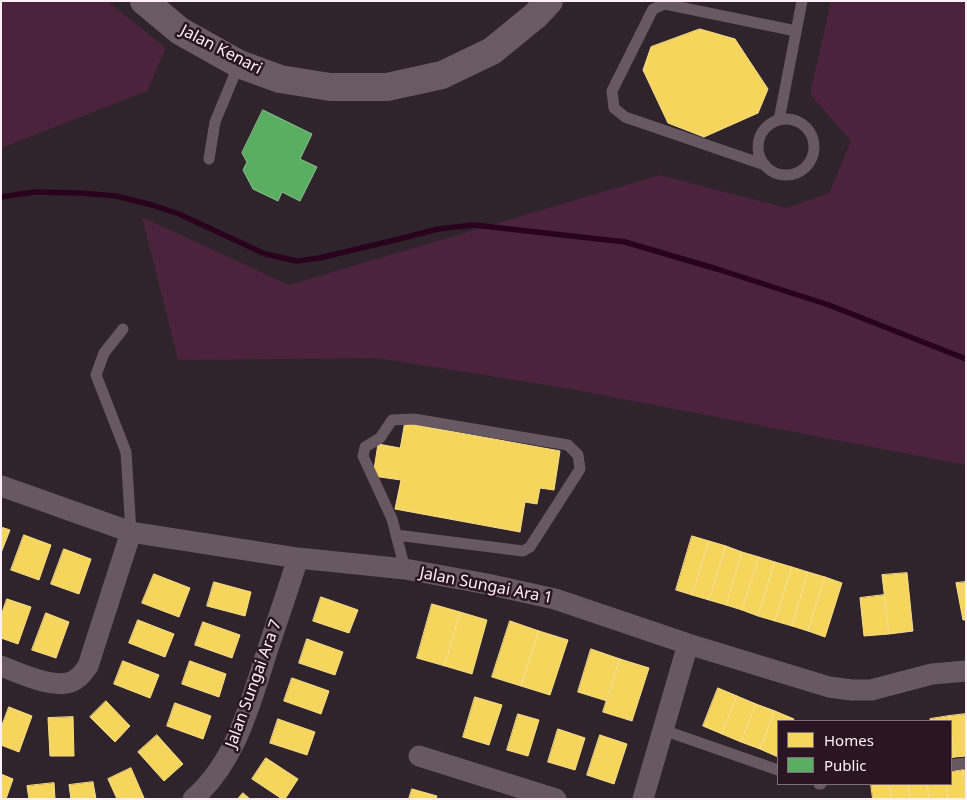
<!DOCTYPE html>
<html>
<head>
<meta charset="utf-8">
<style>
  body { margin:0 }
  #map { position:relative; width:967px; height:800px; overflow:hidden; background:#2f242b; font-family:"Noto Sans",sans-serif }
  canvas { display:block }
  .frame { position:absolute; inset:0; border:2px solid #feeff7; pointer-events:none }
  .legend { position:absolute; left:777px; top:720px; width:175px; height:65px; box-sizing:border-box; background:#2a1622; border:1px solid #7f6d77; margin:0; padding:6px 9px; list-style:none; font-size:15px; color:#feeff7 }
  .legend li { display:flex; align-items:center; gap:10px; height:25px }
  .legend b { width:25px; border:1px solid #7f6d77 }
</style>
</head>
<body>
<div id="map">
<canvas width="967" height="800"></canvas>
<div class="frame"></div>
<ul class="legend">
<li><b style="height:14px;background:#f6d55c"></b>Homes</li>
<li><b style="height:14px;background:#5aae61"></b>Public</li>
</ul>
</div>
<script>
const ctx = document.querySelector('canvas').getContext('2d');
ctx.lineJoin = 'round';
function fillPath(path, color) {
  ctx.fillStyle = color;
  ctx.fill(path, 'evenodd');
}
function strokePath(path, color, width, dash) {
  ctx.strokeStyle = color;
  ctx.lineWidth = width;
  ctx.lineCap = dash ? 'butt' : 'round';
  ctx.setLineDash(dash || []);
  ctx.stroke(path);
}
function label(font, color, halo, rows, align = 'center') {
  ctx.font = font + ' "Noto Sans",sans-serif';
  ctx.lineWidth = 5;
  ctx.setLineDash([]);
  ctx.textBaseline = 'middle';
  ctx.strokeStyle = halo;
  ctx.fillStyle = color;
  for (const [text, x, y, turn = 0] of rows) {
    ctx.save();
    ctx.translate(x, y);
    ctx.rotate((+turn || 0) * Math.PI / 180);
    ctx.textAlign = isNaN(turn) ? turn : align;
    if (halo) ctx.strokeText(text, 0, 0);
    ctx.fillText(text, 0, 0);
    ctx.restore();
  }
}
fillPath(new Path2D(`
  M 1,1 L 107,1 L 166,48 L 147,91 L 1,148 Z
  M 831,1 L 966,1 L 966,465 L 566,388 L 377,358 L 178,360 L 142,217 L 289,285 L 660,175 L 786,208 L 829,193 L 851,141 L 810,94 Z`), '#4c233d');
const homes = new Path2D(`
  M 700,29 L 735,39 L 768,89 L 758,113 L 704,137 L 668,123 L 643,70 L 651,47 Z
  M 405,423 L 560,451 L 554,490 L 540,488 L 537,504 L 525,502 L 520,532 L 395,509 L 401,480 L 373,476 L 378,444 L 400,448 Z
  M 1,527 L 10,530 L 1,553 Z
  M 24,535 L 51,545 L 39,580 L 11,570 Z
  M 692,536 L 709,541 L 692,595 L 676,590 Z
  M 709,541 L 726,546 L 709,600 L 692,595 Z
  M 726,546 L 742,552 L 726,605 L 709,600 Z
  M 64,549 L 91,559 L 79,594 L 51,584 Z
  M 742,552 L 759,557 L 742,610 L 726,605 Z
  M 759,557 L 775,562 L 758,616 L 742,610 Z
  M 775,562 L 792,567 L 775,621 L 758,616 Z
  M 792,567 L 808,572 L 792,626 L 775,621 Z
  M 808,572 L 825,577 L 808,631 L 792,626 Z
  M 907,573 L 913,631 L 889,634 L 882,575 Z
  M 154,574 L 190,588 L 179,617 L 142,603 Z
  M 825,577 L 842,583 L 825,637 L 808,631 Z
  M 214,582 L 251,592 L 245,616 L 207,606 Z
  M 966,582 L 966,620 L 963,620 L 956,583 Z
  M 884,595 L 889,634 L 864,636 L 860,598 Z
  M 321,597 L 358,610 L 349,633 L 313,621 Z
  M 7,599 L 31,607 L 18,644 L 1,638 L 1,616 Z
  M 432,604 L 460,612 L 445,666 L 417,658 Z
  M 460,612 L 487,620 L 472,674 L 445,666 Z
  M 46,613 L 69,622 L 56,658 L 32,650 Z
  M 138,620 L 174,634 L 165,657 L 129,643 Z
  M 510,621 L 539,631 L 521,686 L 492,677 Z
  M 203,622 L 240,635 L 232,658 L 195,645 Z
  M 539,631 L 568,640 L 550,695 L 521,686 Z
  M 307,639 L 343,652 L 335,675 L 299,663 Z
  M 591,649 L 620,659 L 607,701 L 578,692 Z
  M 620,659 L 649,668 L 632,721 L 603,712 Z
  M 123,661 L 159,675 L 150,698 L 114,684 Z
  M 190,661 L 226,674 L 219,697 L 182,684 Z
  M 292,678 L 329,691 L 321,714 L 284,701 Z
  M 718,688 L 737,696 L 722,734 L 703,726 Z
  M 737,696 L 756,704 L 741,742 L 722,734 Z
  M 475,697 L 502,705 L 489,745 L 463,737 Z
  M 106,701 L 130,726 L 115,742 L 90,717 Z
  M 175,703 L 211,716 L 203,739 L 167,726 Z
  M 756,704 L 775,711 L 760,749 L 741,742 Z
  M 9,707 L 32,716 L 19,752 L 1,745 L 1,728 Z
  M 775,711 L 794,719 L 793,721 L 778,721 L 778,757 L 760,749 Z
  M 518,714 L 539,720 L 528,756 L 507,750 Z
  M 966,714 L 966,756 L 955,757 L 949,716 Z
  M 949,716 L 950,721 L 930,721 L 930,719 Z
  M 73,717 L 74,756 L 50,756 L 48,718 Z
  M 278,719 L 315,732 L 307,755 L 270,743 Z
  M 558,729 L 585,738 L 575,770 L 548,762 Z
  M 951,729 L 955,757 L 951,758 Z
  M 157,735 L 183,764 L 164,781 L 138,752 Z
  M 600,735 L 627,744 L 614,784 L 587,775 Z
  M 266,758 L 298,779 L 285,799 L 282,799 L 252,779 Z
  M 131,768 L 144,798 L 117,799 L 108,779 Z
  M 963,770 L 966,770 L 966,788 Z
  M 963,770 L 966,799 L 948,799 L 946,784 L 951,784 L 951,772 Z
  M 1,774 L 13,779 L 6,799 L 1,799 Z
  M 93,782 L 96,799 L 71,799 L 69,785 Z
  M 54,783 L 55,799 L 29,799 L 27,786 Z
  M 871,784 L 889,784 L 892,799 L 873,799 Z
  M 889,784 L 908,784 L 911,799 L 892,799 Z
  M 908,784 L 927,784 L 930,799 L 911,799 Z
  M 927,784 L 946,784 L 948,799 L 930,799 Z
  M 412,789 L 437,796 L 436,799 L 409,799 Z
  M 243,793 L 250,799 L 238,799 Z`);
fillPath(homes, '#f6d55c');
strokePath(homes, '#f8dd8a', 1);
const public = new Path2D(`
  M 263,110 L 312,134 L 300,159 L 317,167 L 300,201 L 282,192 L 278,201 L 253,189 L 243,170 L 247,162 L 242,153 Z`);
fillPath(public, '#5aae61');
strokePath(public, '#8bc28e', 1);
strokePath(new Path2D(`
  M 1,197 L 34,192 L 80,193 L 116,196 L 152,205 L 179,214 L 265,254 L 297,261 L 319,258 L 391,241 L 438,229 L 474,225 L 625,242 L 717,269 L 829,305 L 966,359`), '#29031d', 5.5);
strokePath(new Path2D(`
  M758 147a28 28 0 1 1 56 0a28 28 0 1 1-56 0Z
  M 779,120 L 802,1
  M 209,159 L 215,122 L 239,64
  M 765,165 L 625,117 L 614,108 L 612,91 L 653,9 L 665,4 L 796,31
  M 123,329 L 104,353 L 96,375 L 126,452 L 131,532
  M 396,535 L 523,551 L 530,547 L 580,469 L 578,455 L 568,445 L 414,419 L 392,420 L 380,438 L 365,447 L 363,456 L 392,519 L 405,569
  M 663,730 L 778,770
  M 951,765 L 966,763
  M 819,784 L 821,784`), '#665961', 11);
strokePath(new Path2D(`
  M 1,486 L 131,532 L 298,558 L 405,569 L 487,584 L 555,599 L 688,644 L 829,687 L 852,690 L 871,690 L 932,674 L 966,671
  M 1,666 C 19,673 53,689 71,682 C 79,679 84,672 88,666 L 131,532
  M 419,756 L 556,799
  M 193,799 C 234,763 248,711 264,661 C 275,627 287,593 298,558
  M 643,799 L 688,644`), '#665961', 21);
strokePath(new Path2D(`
  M 144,1 L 180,31 L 239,64 L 280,79 L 330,87 L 387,87 L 442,75 L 492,51 L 536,15 L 549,1`), '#6a5a64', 28);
label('16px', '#feeff7', '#2a1622', [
  ["Jalan Kenari",221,50,27],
  ["Jalan Sungai Ara 1",486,586,11],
  ["Jalan Sungai Ara 7",254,684,-70]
]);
</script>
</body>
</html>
